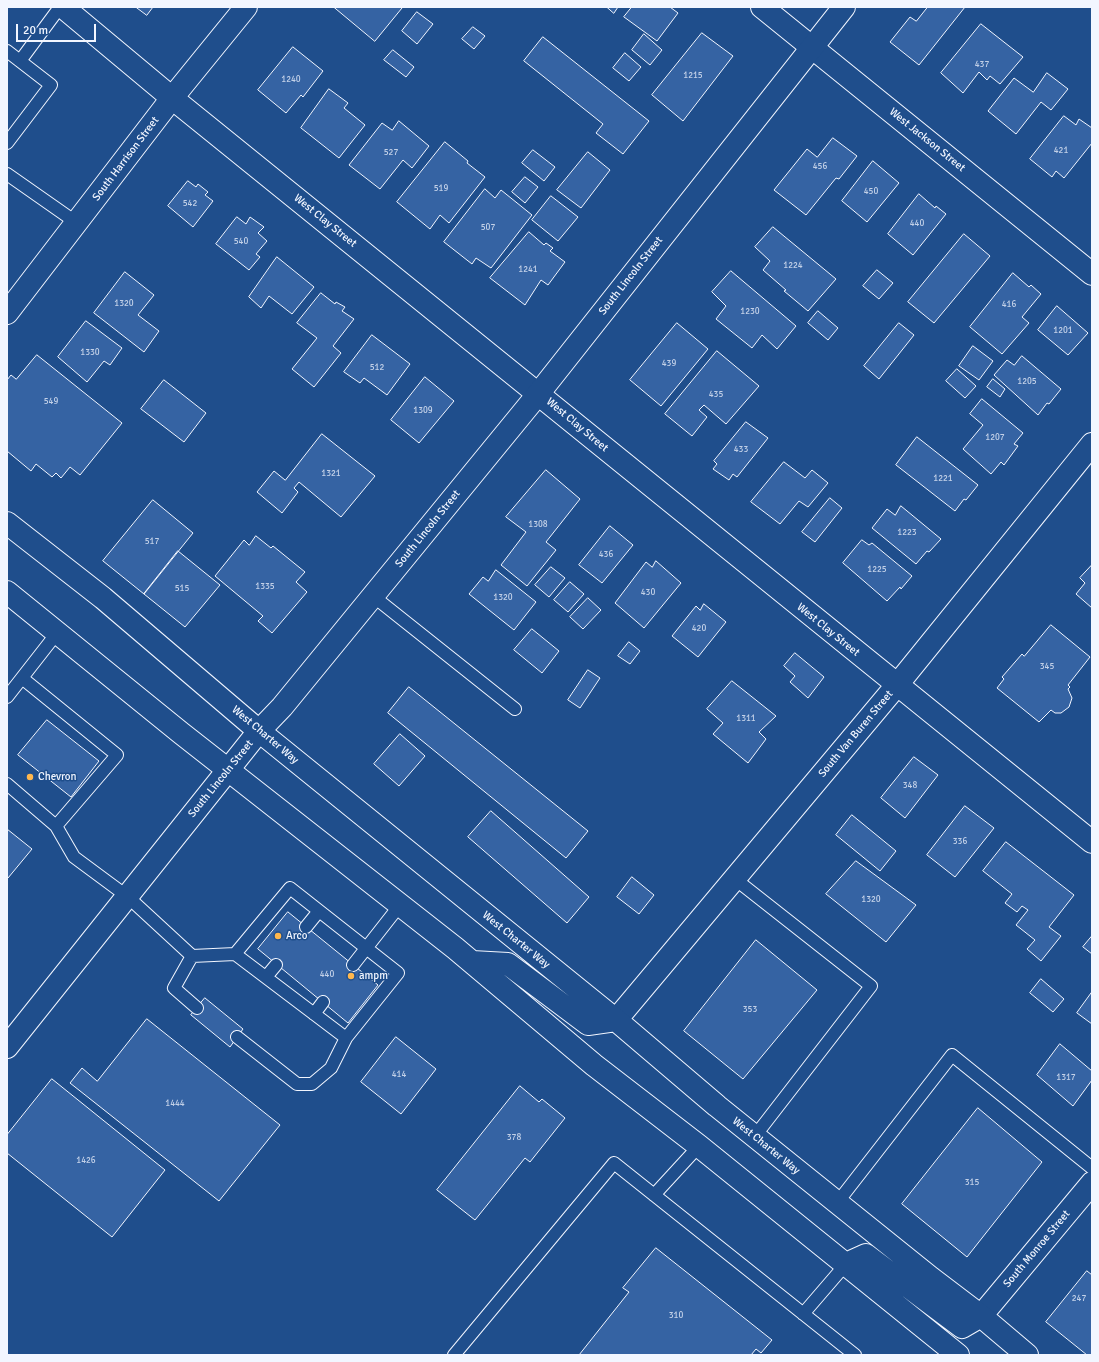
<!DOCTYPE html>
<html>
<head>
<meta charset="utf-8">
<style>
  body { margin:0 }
  #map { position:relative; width:1099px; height:1362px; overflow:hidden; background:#1f4e8c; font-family:Signika,sans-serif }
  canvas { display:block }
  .frame { position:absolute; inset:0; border:8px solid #f2f6ff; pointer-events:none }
  .scale { position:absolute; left:16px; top:24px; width:80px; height:18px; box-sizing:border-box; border:2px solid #f2f6ff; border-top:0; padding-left:5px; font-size:12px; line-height:14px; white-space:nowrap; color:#f2f6ff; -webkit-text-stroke:3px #1f4e8c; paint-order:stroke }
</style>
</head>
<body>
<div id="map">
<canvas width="1099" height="1362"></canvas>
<div class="frame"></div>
<div class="scale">20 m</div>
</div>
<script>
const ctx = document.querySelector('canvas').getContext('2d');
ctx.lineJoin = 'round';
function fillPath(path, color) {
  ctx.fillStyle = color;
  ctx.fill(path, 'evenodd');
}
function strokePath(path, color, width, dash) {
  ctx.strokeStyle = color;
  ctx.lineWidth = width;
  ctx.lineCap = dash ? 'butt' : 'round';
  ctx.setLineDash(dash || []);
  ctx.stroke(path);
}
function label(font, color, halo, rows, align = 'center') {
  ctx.font = font + ' Signika,sans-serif';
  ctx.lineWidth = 3;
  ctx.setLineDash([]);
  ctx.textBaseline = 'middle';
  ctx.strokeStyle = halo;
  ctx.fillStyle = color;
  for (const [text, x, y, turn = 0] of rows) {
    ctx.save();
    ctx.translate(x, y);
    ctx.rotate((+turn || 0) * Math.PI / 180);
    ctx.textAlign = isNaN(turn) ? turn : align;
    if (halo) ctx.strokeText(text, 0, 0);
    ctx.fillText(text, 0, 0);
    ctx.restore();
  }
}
const building = new Path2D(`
  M 136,7 L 153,7 L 147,15 Z
  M 334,7 L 401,7 L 402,8 L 375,41 Z
  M 607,7 L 618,7 L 614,13 Z
  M 632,7 L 670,7 L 678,13 L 657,41 L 624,17 Z
  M 928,7 L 965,7 L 919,65 L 890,42 L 910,17 L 916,21 Z
  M 417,12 L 433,24 L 417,44 L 402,31 Z
  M 981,24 L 1023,57 L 1000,84 L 990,76 L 987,80 L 979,72 L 963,93 L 941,73 Z
  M 473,27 L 485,36 L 474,49 L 462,39 Z
  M 702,33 L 733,56 L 683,121 L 652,95 Z
  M 644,34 L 662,50 L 650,65 L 632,50 Z
  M 543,37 L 649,121 L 623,154 L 596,133 L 603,124 L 524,61 Z
  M 293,47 L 323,71 L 303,97 L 301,95 L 286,113 L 258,90 Z
  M 393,50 L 414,67 L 406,77 L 384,60 Z
  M 625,53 L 641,67 L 629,81 L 613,68 Z
  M 1047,73 L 1068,89 L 1051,110 L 1041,102 L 1016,134 L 988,111 L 1014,78 L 1033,92 Z
  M 329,89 L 348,103 L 344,108 L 365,125 L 339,158 L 301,128 Z
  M 1064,116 L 1076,125 L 1079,119 L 1092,128 L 1092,143 L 1064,178 L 1056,171 L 1052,177 L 1030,159 Z
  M 399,121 L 429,146 L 412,168 L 403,160 L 380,189 L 349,165 L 382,123 L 392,130 Z
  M 833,138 L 857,156 L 839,179 L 836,178 L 806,215 L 774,190 L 807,149 L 817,157 Z
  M 445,142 L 468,161 L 467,163 L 485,177 L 449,223 L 440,215 L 430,229 L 397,202 Z
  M 533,150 L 555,167 L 544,181 L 522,163 Z
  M 588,152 L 610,170 L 581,208 L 557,190 Z
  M 873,161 L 899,183 L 867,222 L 842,201 Z
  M 525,177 L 538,187 L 525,203 L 512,192 Z
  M 188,181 L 196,187 L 198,184 L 208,192 L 205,195 L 213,201 L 193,227 L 168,206 Z
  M 485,189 L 495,198 L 501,190 L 532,215 L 491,268 L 476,258 L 472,264 L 444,242 Z
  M 919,194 L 935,208 L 936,206 L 946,214 L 913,255 L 888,234 Z
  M 551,196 L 578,217 L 558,241 L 532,220 Z
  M 237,217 L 246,224 L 250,217 L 264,227 L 258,233 L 267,241 L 256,254 L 260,257 L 249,270 L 216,244 Z
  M 773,227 L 836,279 L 808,311 L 784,291 L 786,290 L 763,270 L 770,261 L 755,247 Z
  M 529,232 L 544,245 L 546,243 L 553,248 L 550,251 L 565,262 L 548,285 L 541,280 L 525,305 L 490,278 Z
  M 964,234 L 990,256 L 934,323 L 908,302 Z
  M 277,257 L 314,287 L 292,314 L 269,296 L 261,308 L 249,297 Z
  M 877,270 L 893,283 L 879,299 L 863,286 Z
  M 731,271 L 796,326 L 777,349 L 762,335 L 752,348 L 716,319 L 726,306 L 712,292 Z
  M 125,272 L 154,295 L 138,315 L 159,331 L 144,352 L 94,313 Z
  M 1013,273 L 1029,287 L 1031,285 L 1041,294 L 1022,317 L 1029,323 L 1002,354 L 970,327 Z
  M 321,293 L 335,304 L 336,302 L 345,307 L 342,311 L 354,319 L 333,346 L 341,353 L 314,387 L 292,369 L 317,338 L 297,323 Z
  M 1057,306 L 1088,333 L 1068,355 L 1038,330 Z
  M 818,311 L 838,328 L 828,340 L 808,323 Z
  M 86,321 L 122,348 L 110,365 L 104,361 L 87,382 L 58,357 Z
  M 677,323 L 708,349 L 661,406 L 630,380 Z
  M 899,323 L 914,335 L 879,379 L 864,366 Z
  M 372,335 L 410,364 L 387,395 L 364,378 L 360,383 L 344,372 Z
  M 973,346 L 993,361 L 979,380 L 959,366 Z
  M 717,351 L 759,386 L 726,424 L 704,405 L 699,410 L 707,417 L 692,436 L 665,414 Z
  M 37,355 L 122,423 L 80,475 L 70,467 L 61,478 L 56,473 L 52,477 L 36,464 L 31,471 L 7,451 L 7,380 L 11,375 L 16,379 Z
  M 1022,356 L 1061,389 L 1049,404 L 1047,403 L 1038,415 L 994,375 L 1007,360 L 1014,365 Z
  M 957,369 L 976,386 L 965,398 L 946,381 Z
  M 425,377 L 454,401 L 419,443 L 391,420 Z
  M 993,379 L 1005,389 L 1000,397 L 987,387 Z
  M 164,380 L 206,413 L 184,442 L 141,409 Z
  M 982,399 L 1023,433 L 1014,444 L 1018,446 L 1004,465 L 1001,462 L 991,474 L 963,449 L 983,425 L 970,414 Z
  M 746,422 L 768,438 L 737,477 L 733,474 L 729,480 L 713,469 L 717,464 L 714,461 Z
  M 322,434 L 375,476 L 341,517 L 299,482 L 294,488 L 298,492 L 282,513 L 257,492 L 274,471 L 285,480 Z
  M 917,437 L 978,485 L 966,500 L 964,499 L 955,511 L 896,465 Z
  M 784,462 L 805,478 L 812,470 L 828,483 L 808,507 L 799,501 L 780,524 L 751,502 Z
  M 546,470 L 580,499 L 546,542 L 556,550 L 527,586 L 501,565 L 526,532 L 506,517 Z
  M 830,498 L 842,508 L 815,542 L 802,532 Z
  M 153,500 L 193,533 L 144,594 L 103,561 Z
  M 901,506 L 941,539 L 929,552 L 927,551 L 916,564 L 872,528 L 887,509 L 895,515 Z
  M 610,526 L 633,545 L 602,583 L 579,565 Z
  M 256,536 L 271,548 L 273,546 L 305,572 L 296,582 L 307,592 L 272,633 L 258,621 L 263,616 L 215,576 L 244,540 L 249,545 Z
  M 862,540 L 869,545 L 872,543 L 912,576 L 901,589 L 900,587 L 887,601 L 843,563 Z
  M 178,551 L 220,585 L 185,627 L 144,594 Z
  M 656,561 L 681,583 L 644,628 L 615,603 L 646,562 L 652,567 Z
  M 1092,565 L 1092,608 L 1076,594 L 1085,583 L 1080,578 Z
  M 551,567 L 565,578 L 549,597 L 535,585 Z
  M 496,570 L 536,602 L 514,630 L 469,594 L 483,577 L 488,581 Z
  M 570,582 L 584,594 L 568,612 L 554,600 Z
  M 588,598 L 601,610 L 583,629 L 570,617 Z
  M 704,604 L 726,622 L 698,657 L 672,636 L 696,606 L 700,610 Z
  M 1051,625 L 1090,657 L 1068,685 L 1070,687 L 1068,689 L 1072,698 L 1069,707 L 1061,713 L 1055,713 L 1051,710 L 1039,722 L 997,688 L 1004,679 L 1002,677 L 1022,654 L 1024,656 Z
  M 532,629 L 559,651 L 542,673 L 514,650 Z
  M 629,642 L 640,651 L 630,664 L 618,656 Z
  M 795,653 L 824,677 L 808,698 L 790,682 L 795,676 L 784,666 Z
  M 588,670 L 600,678 L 580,708 L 568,700 Z
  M 732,681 L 776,716 L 759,732 L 766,739 L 748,763 L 713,734 L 723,723 L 707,709 Z
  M 409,687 L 588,831 L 566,858 L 388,713 Z
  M 47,720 L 99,761 L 71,797 L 18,755 Z
  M 400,734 L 425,756 L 399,786 L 374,764 Z
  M 914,757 L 938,775 L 905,818 L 881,798 Z
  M 965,806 L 994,828 L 955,877 L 927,855 Z
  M 491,811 L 589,897 L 567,923 L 468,837 Z
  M 852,815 L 896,851 L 880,871 L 836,835 Z
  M 7,829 L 32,849 L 8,878 L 7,877 Z
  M 1006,842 L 1074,895 L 1049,927 L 1061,936 L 1041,961 L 1027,949 L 1035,940 L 1016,925 L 1028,910 L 1022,906 L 1017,912 L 1005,903 L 1012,894 L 983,871 Z
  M 856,861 L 916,905 L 886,942 L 826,894 Z
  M 632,877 L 654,895 L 639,914 L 617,897 Z
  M 288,912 L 378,985 L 348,1023 L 258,949 Z
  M 1092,936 L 1092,954 L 1083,947 Z
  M 756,940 L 817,990 L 743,1079 L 684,1031 Z
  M 1041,979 L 1064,999 L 1053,1012 L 1030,993 Z
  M 1092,992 L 1092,1024 L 1077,1013 Z
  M 205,998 L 243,1029 L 230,1047 L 191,1015 Z
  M 147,1019 L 280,1125 L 219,1201 L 70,1083 L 82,1068 L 97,1081 Z
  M 396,1037 L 436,1069 L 401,1114 L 361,1082 Z
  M 1060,1044 L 1092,1071 L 1092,1080 L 1073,1106 L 1037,1075 Z
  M 52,1079 L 165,1170 L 112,1237 L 7,1153 L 7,1135 Z
  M 520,1086 L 539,1102 L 542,1099 L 565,1118 L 530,1162 L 525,1158 L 475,1220 L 437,1190 Z
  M 978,1108 L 1042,1162 L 967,1257 L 902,1204 Z
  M 656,1248 L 772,1340 L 761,1353 L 756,1349 L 751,1355 L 579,1355 L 629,1292 L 623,1288 Z
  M 1087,1271 L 1092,1275 L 1092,1355 L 1087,1355 L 1046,1322 Z`);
fillPath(building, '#3563a3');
strokePath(building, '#f2f6ff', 1);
const lane = new Path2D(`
  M 7,51 L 51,85 L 7,143
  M 20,61 L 60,7
  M 7,174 L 77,223
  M 373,596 L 515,709
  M 22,678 L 117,755 L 56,826
  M 7,697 L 57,633
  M 7,784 L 56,826 L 74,857 L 128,897 L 192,956 L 235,954 L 290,888 L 398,973 L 346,1038 L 235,954
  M 735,879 L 871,986 L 755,1136
  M 306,927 L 319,911
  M 192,956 L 174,988 L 197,1008
  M 353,965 L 400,905
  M 266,977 L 276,965
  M 314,1014 L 323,1002
  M 237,1037 L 297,1084 L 312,1084 L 331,1068 L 346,1038
  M 654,1195 L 699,1146
  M 837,1203 L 952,1055 L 1092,1168
  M 803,1314 L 846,1264
  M 454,1355 L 614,1163 L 855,1355`);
const street = new Path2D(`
  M 63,7 L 172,98 L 1092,842
  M 762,7 L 1092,274
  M 7,313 L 172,98 L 246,7
  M 616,1020 L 897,685 L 1092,444
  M 981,1316 L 1092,1183`);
const secondary = new Path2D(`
  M 7,1047 L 228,770 L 259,731 L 282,707 L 539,393 L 844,7`);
const primary = new Path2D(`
  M 7,523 L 103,598 L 259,731 L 616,1020 L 717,1106 L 931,1278 L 981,1316 L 1027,1355
  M 7,592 L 181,733 L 455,948 L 594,1065 L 699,1146 L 958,1355
  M 472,962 L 508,964 L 588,1024 L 616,1020
  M 846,1264 L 866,1255 L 962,1327 L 981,1316`);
strokePath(lane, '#f2f6ff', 14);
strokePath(street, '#f2f6ff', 24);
strokePath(secondary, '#f2f6ff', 24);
strokePath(primary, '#f2f6ff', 24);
strokePath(lane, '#1f4e8c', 12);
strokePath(street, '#1f4e8c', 22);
strokePath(secondary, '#1f4e8c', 22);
strokePath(primary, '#1f4e8c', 22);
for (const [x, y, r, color] of [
  [30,777,4,"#ffb74d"],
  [278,936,4,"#ffb74d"],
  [351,976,4,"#ffb74d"]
]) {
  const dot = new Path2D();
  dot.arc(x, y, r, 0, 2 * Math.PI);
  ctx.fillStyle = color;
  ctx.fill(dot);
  strokePath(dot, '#1f4e8c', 1.5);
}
label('9px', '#c3d1e8', null, [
  ["437",982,65],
  ["1215",693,76],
  ["1240",291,80],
  ["421",1061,151],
  ["527",391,153],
  ["456",820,167],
  ["519",441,189],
  ["450",871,192],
  ["542",190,204],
  ["440",917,224],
  ["507",488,228],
  ["540",241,242],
  ["1224",793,266],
  ["1241",528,270],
  ["1320",124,304],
  ["416",1009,305],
  ["1230",750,312],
  ["1201",1063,331],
  ["1330",90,353],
  ["439",669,364],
  ["512",377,368],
  ["1205",1027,382],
  ["435",716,395],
  ["549",51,402],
  ["1309",423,411],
  ["1207",995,438],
  ["433",741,450],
  ["1321",331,474],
  ["1221",943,479],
  ["1308",538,525],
  ["1223",907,533],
  ["517",152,542],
  ["436",606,555],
  ["1225",877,570],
  ["1335",265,587],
  ["515",182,589],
  ["430",648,593],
  ["1320",503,598],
  ["420",699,629],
  ["345",1047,667],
  ["1311",746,719],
  ["348",910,786],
  ["336",960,842],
  ["1320",871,900],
  ["440",327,975],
  ["353",750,1010],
  ["414",399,1075],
  ["1317",1066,1078],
  ["1444",175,1104],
  ["378",514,1138],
  ["1426",86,1161],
  ["315",972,1183],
  ["247",1079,1299],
  ["310",676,1316]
]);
label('11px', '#f2f6ff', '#1f4e8c', [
  ["West Jackson Street",927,140,39],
  ["South Harrison Street",126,159,-53],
  ["West Clay Street",325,221,39],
  ["South Lincoln Street",631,276,-52],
  ["West Clay Street",577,425,40],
  ["South Lincoln Street",428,529,-51],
  ["West Clay Street",828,630,39],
  ["South Van Buren Street",856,734,-50],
  ["West Charter Way",265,735,40],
  ["South Lincoln Street",221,779,-51],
  ["West Charter Way",516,940,39],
  ["West Charter Way",766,1146,39],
  ["South Monroe Street",1037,1249,-50]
]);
label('11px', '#f2f6ff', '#1f4e8c', [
  ["Chevron",38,777],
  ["Arco",286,936],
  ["ampm",359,976]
], 'left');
</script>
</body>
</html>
